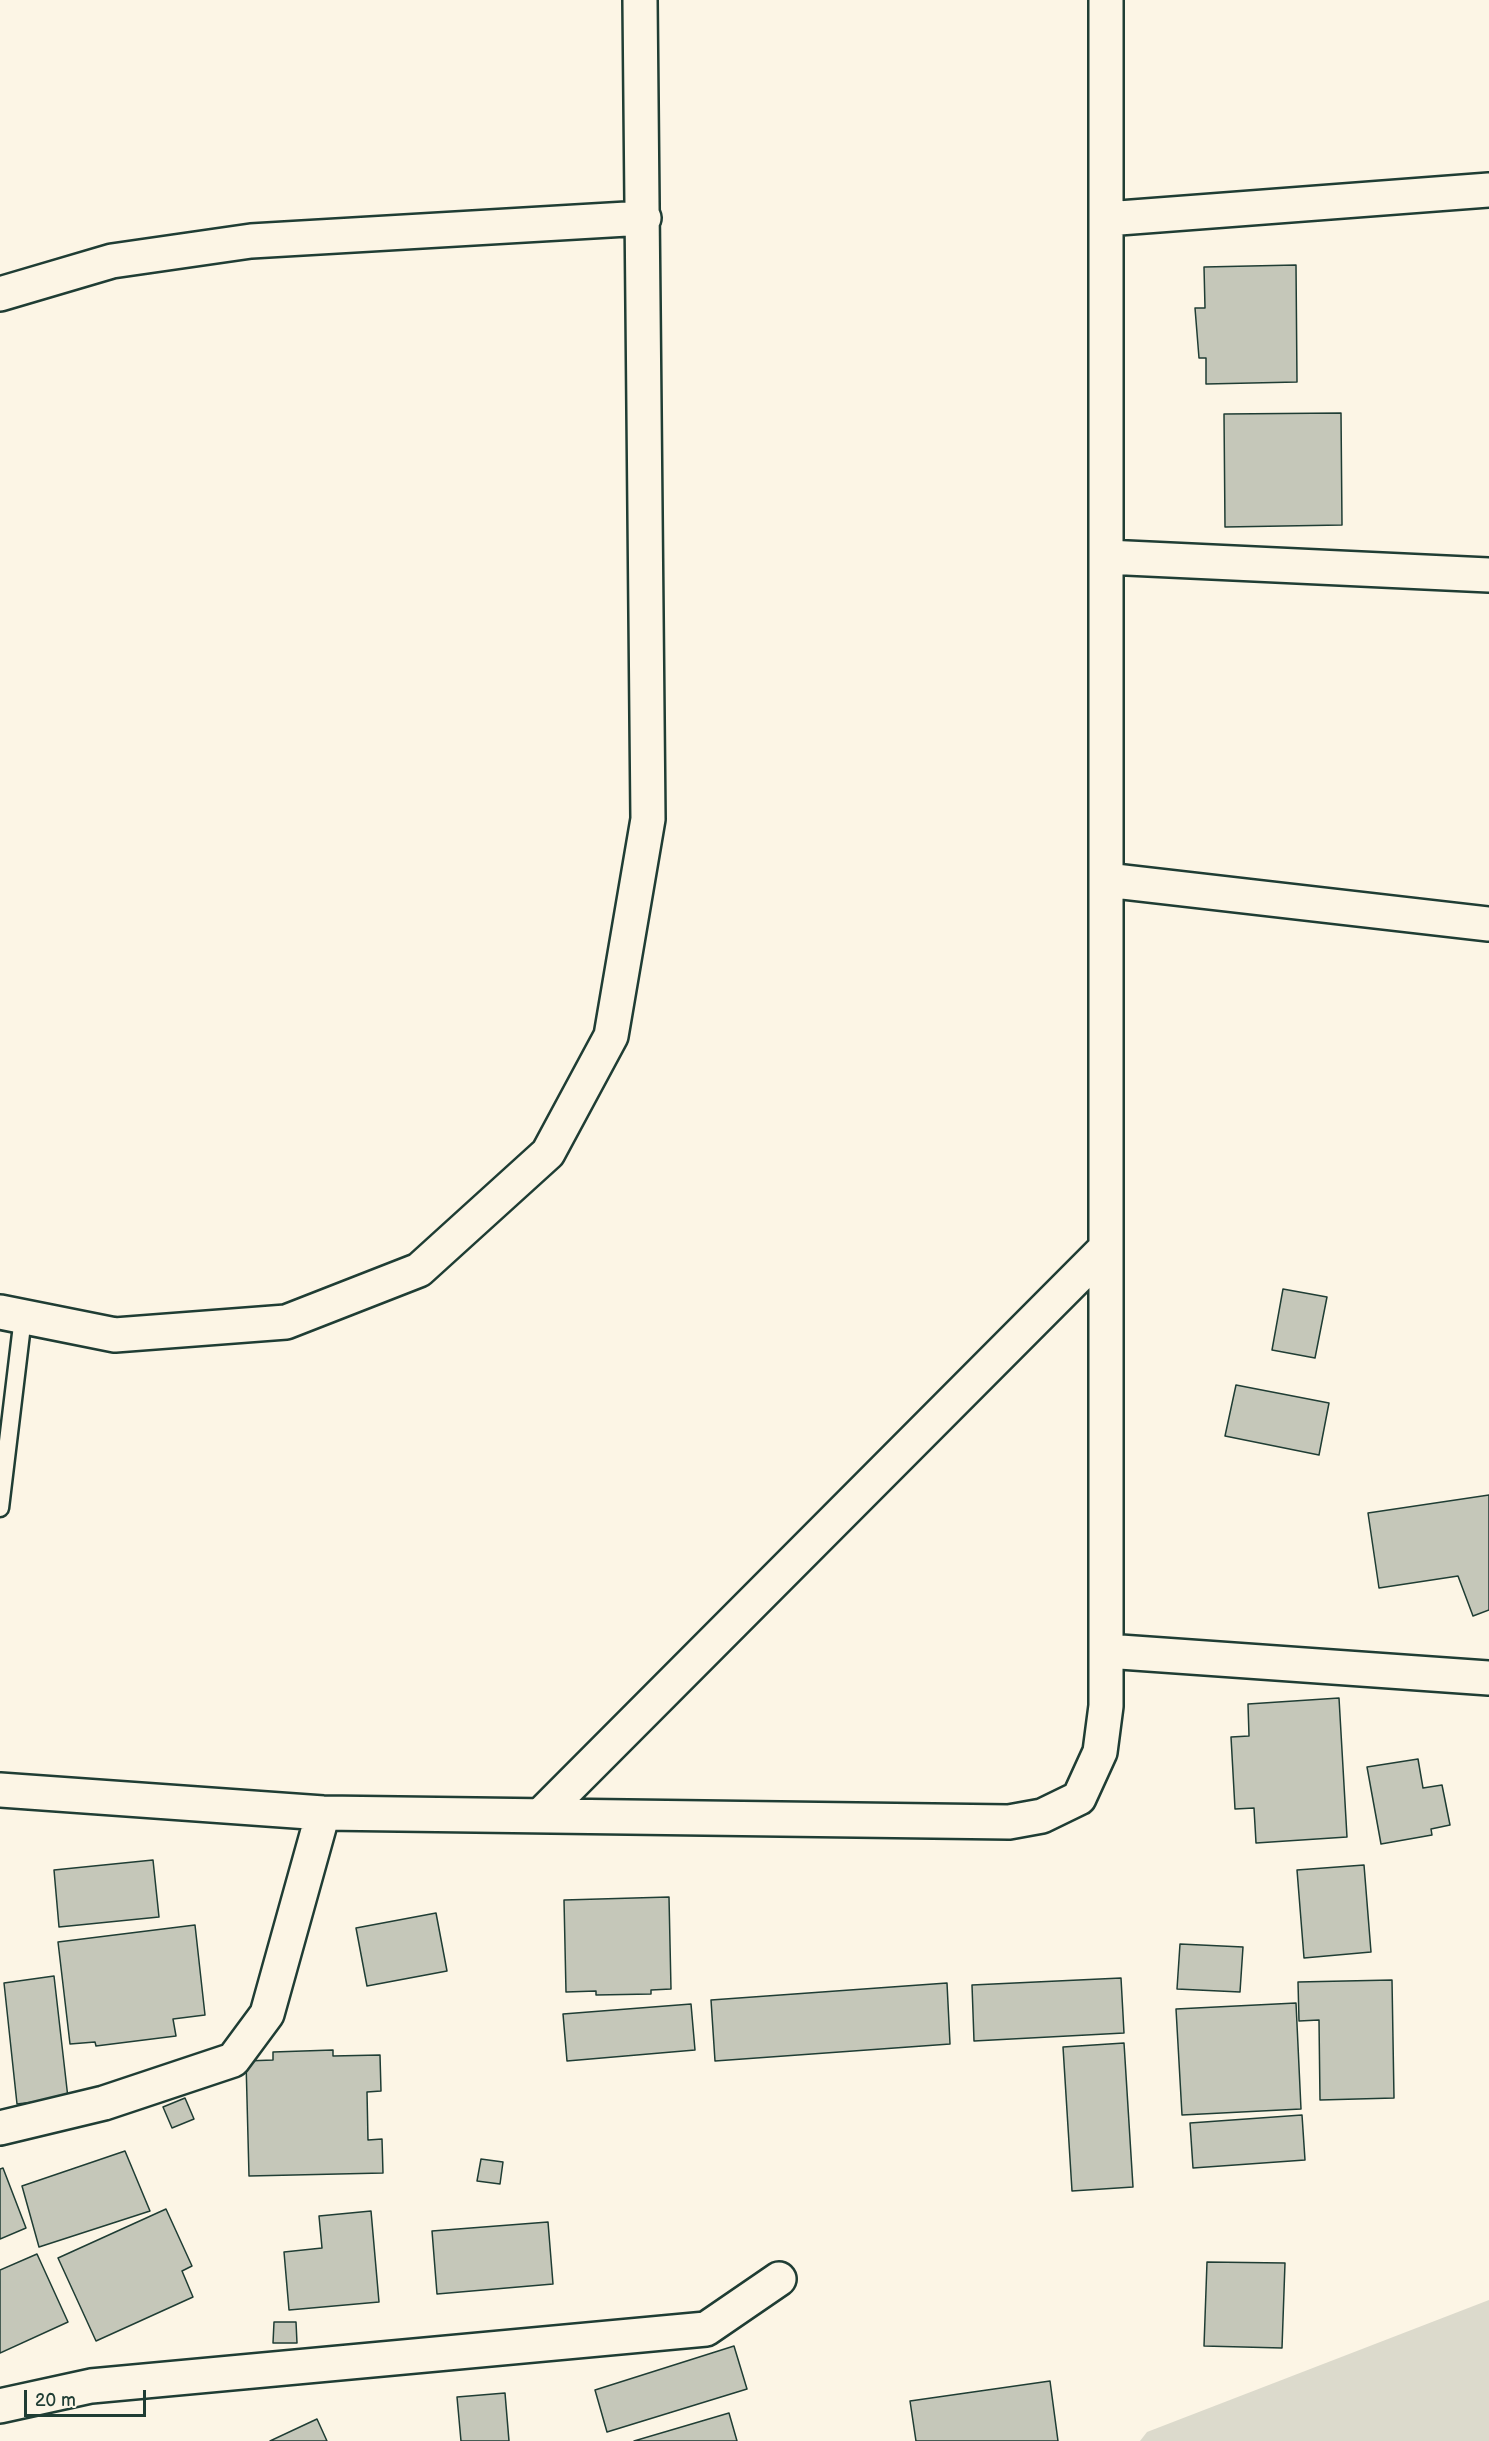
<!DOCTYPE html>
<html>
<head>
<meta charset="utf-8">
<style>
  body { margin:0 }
  #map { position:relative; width:1489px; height:2441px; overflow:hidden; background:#fcf5e5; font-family:"Balsamiq Sans",sans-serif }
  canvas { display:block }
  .scale { position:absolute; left:24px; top:2390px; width:122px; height:27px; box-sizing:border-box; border:3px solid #1f3d34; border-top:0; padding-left:8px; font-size:18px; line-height:21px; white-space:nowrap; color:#1f3d34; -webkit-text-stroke:4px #fcf5e5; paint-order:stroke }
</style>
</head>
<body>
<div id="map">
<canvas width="1489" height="2441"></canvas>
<div class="scale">20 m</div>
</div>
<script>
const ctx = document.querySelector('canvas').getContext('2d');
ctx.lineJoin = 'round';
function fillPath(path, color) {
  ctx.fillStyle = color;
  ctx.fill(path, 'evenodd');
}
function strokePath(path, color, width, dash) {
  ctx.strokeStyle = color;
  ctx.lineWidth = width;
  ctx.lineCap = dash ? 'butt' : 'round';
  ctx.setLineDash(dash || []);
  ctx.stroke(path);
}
fillPath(new Path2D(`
  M 1489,2300 L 1489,2441 L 1140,2441 L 1147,2432 Z`), '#dcdacc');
const building = new Path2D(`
  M 1296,265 L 1297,382 L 1206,384 L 1206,358 L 1199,358 L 1195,308 L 1205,308 L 1204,267 Z
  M 1341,413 L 1342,525 L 1225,527 L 1224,414 Z
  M 1283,1289 L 1327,1297 L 1315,1358 L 1272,1350 Z
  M 1236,1385 L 1329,1403 L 1319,1455 L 1225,1436 Z
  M 1489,1495 L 1489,1610 L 1473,1616 L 1458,1576 L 1379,1588 L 1368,1513 Z
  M 1339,1698 L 1347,1837 L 1256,1843 L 1254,1808 L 1235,1809 L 1231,1737 L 1249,1736 L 1248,1704 Z
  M 1418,1759 L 1423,1788 L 1442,1785 L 1450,1825 L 1431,1829 L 1432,1835 L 1381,1844 L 1367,1767 Z
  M 153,1860 L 159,1917 L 59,1927 L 54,1870 Z
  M 1364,1865 L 1371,1952 L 1304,1958 L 1297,1870 Z
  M 669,1897 L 671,1989 L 651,1990 L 651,1994 L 596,1995 L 596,1991 L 566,1992 L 564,1900 Z
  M 436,1913 L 447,1971 L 367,1986 L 356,1928 Z
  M 195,1925 L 205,2015 L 173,2019 L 176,2036 L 96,2046 L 95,2042 L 70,2044 L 58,1942 Z
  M 1180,1944 L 1243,1947 L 1240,1992 L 1177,1989 Z
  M 54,1976 L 68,2098 L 17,2104 L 4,1983 Z
  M 1121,1978 L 1124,2033 L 974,2041 L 972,1985 Z
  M 1392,1980 L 1394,2098 L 1320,2100 L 1319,2020 L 1299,2021 L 1298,1982 Z
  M 947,1983 L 950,2044 L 715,2061 L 711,2000 Z
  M 1296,2003 L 1301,2109 L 1182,2115 L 1176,2009 Z
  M 691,2004 L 695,2050 L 567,2061 L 563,2014 Z
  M 1124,2043 L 1133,2187 L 1072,2191 L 1063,2047 Z
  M 333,2050 L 333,2056 L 380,2055 L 381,2091 L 367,2092 L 368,2140 L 382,2139 L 383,2173 L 249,2176 L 246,2061 L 273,2060 L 273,2052 Z
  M 185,2098 L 194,2119 L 172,2128 L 163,2107 Z
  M 1302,2115 L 1305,2160 L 1193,2168 L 1190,2123 Z
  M 125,2151 L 150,2211 L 39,2247 L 22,2186 Z
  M 481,2159 L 503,2162 L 500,2184 L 477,2181 Z
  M 3,2168 L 26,2228 L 0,2239 L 0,2169 Z
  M 166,2209 L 192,2266 L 182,2271 L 193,2297 L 96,2341 L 58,2258 Z
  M 371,2211 L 379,2302 L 289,2310 L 284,2252 L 322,2248 L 319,2216 Z
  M 548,2222 L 553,2284 L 437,2294 L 432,2231 Z
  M 37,2254 L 68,2322 L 0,2353 L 0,2270 Z
  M 1207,2262 L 1285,2263 L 1282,2348 L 1204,2346 Z
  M 274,2322 L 296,2322 L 297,2343 L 273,2343 Z
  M 734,2346 L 747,2389 L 607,2432 L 595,2390 Z
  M 1050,2381 L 1058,2441 L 916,2441 L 910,2401 Z
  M 505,2393 L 509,2441 L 461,2441 L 457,2397 Z
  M 729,2413 L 737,2441 L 634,2441 Z
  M 317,2419 L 327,2441 L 270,2441 Z`);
fillPath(building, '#c5c7b9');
strokePath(building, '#1f3d34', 1.5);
const service = new Path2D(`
  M 0,1508 L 23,1317`);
const minor = new Path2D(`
  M 1106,219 L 1489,190
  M 0,294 L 112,261 L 251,241 L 644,218
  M 1106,557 L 1489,575
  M 1106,880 L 1489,924
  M 0,1312 L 115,1335 L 286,1322 L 419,1270 L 548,1153 L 611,1036 L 648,819 L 640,0
  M 1106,1651 L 1489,1678
  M 0,1790 L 323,1813 L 1009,1822 L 1042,1816 L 1079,1798 L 1100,1752 L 1106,1706 L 1106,0
  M 542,1814 L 1106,1248
  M 0,2128 L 104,2103 L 233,2060 L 267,2014 L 323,1813
  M 0,2406 L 91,2386 L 706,2329 L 779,2279`);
strokePath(service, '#1f3d34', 21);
strokePath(minor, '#1f3d34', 38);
strokePath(service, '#fcf5e5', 16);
strokePath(minor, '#fcf5e5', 33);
</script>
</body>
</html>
